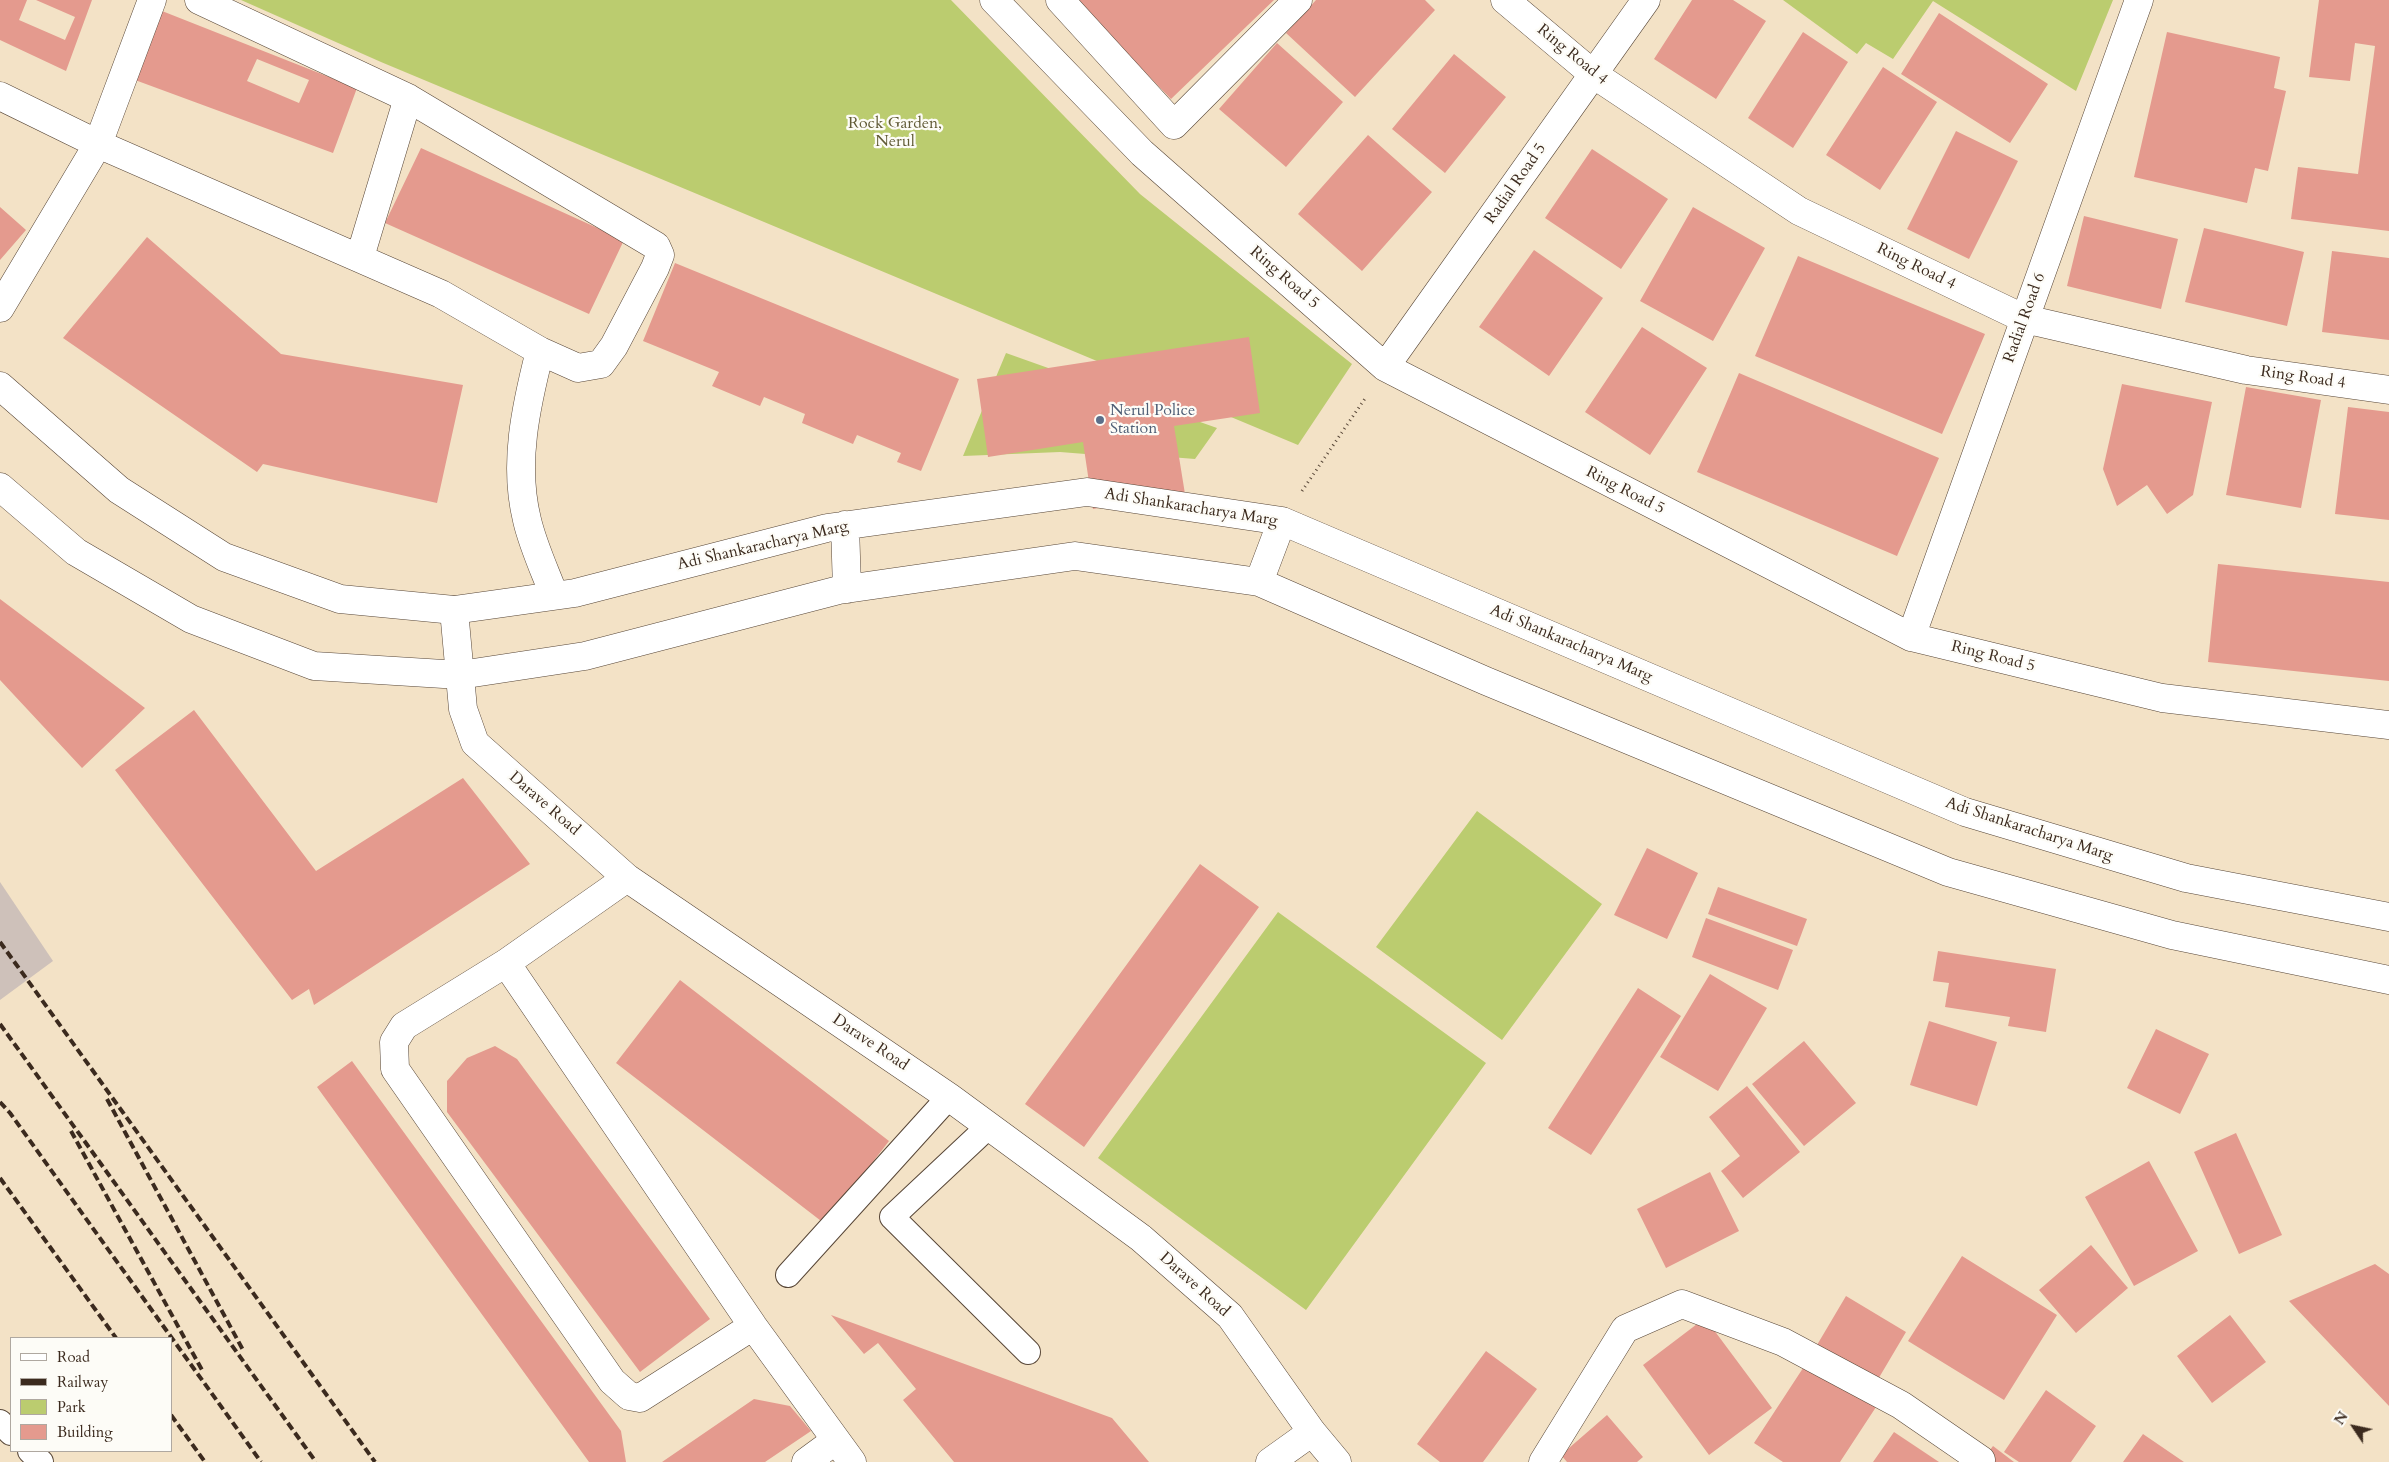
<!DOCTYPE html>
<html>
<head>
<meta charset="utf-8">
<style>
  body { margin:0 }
  #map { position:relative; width:2389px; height:1462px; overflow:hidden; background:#f3e2c6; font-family:Cardo,serif }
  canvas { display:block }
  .legend { position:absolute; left:10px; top:1337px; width:162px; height:115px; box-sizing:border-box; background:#fdfcf7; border:1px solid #afa8a0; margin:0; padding:6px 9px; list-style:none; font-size:15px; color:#3b2a1e }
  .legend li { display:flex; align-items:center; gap:10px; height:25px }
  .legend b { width:25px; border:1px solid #afa8a0 }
  .north { position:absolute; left:2329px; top:1402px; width:50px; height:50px; -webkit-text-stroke:4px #fdfcf7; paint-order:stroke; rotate:304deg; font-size:14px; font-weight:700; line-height:20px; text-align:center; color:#3b2a1e }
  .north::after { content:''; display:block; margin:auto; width:18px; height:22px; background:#3b2a1e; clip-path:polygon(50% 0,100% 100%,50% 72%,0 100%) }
</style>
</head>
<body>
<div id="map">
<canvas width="2389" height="1462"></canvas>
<ul class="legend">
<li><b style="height:6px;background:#fff"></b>Road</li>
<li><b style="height:6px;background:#3b2a1e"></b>Railway</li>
<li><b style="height:14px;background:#bbcc6f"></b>Park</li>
<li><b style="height:14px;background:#e49a8e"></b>Building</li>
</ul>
<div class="north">N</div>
</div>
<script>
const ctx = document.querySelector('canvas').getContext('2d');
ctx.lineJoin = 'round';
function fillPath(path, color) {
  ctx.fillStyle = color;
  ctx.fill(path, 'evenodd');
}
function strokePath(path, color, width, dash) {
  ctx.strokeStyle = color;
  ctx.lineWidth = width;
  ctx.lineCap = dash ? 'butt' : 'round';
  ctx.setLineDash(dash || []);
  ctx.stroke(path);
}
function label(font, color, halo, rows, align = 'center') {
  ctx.font = font + ' Cardo,serif';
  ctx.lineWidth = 4.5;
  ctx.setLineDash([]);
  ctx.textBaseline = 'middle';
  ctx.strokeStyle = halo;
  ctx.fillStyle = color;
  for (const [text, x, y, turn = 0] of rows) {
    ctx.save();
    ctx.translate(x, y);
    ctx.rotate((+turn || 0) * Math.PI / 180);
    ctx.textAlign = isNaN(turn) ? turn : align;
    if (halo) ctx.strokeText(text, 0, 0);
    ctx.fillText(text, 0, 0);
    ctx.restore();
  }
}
fillPath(new Path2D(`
  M 0,882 L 53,961 L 0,1000 Z`), '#cec1ba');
fillPath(new Path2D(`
  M 241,0 L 951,0 L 1140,194 L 1352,364 L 1298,445 L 381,62 Z
  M 1783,0 L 2113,0 L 2076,91 L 1933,1 L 1893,59 L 1866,43 L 1857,54 Z
  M 1006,353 L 1217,428 L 1195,459 L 1133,454 L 1098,455 L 1060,452 L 963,456 Z
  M 1477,811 L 1602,904 L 1502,1040 L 1376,947 Z
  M 1278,912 L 1486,1063 L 1306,1310 L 1098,1158 Z`), '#bbcc6f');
fillPath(new Path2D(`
  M 0,0 L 27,0 L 19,20 L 65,40 L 75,17 L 36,0 L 92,0 L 66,71 L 0,40 Z
  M 1075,0 L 1274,0 L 1171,99 Z
  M 1316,0 L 1425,0 L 1435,10 L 1355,97 L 1286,33 Z
  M 1692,0 L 1733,0 L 1766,21 L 1716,99 L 1654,59 Z
  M 2319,0 L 2389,0 L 2389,231 L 2291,219 L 2298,167 L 2358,174 L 2375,46 L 2355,43 L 2350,81 L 2309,77 Z
  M 162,11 L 357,88 L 333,153 L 135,80 ZM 257,59 L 309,80 L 299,103 L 247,81 Z
  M 1939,13 L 2048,84 L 2010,143 L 1901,74 Z
  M 1803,32 L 1848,62 L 1793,148 L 1748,118 Z
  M 2167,32 L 2280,57 L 2274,88 L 2286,91 L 2268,171 L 2255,168 L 2247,203 L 2134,177 Z
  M 1277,43 L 1343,102 L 1286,167 L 1219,109 Z
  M 1454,54 L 1506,97 L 1445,173 L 1392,129 Z
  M 1883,67 L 1937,102 L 1880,190 L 1826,155 Z
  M 1956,131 L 2018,161 L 1969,259 L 1907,229 Z
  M 1368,135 L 1432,192 L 1362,271 L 1298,214 Z
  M 421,148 L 624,240 L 589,314 L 385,223 Z
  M 1592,149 L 1668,199 L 1621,269 L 1545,218 Z
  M 0,207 L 26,230 L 0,260 Z
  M 1693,207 L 1765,248 L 1713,341 L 1640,301 Z
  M 2084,216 L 2178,239 L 2161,309 L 2067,286 Z
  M 2204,228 L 2304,252 L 2287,326 L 2185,302 Z
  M 147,237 L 281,354 L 463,385 L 437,503 L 263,464 L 257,472 L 63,338 Z
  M 1534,250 L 1603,298 L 1549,376 L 1479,327 Z
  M 2332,251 L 2389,258 L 2389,340 L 2322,332 Z
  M 1798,256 L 1985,334 L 1942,434 L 1755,356 Z
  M 675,263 L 959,379 L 921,471 L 897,462 L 901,453 L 857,435 L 853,444 L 802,423 L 805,414 L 764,397 L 760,406 L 712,386 L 719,372 L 643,341 Z
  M 1642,327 L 1707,368 L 1650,455 L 1585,412 Z
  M 1249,337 L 1260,413 L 1174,426 L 1185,494 L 1093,509 L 1083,442 L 988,457 L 977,379 Z
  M 1739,373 L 1939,458 L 1897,556 L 1697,472 Z
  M 2122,384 L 2212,402 L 2193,495 L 2167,514 L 2147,485 L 2117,506 L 2103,469 Z
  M 2246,387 L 2321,400 L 2301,508 L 2226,495 Z
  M 2348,407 L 2389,412 L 2389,520 L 2335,514 Z
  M 2218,564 L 2389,582 L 2389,681 L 2208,662 Z
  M 0,599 L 145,708 L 82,768 L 0,680 Z
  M 194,710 L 316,871 L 463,778 L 530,864 L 314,1005 L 309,989 L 292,1000 L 115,770 Z
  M 1647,848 L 1698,873 L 1667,939 L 1614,915 Z
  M 1200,864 L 1259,907 L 1084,1147 L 1025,1104 Z
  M 1718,887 L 1807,919 L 1797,946 L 1708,914 Z
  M 1706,918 L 1793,950 L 1778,990 L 1692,957 Z
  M 1938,951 L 2056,969 L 2046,1032 L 2008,1026 L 2010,1017 L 1945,1007 L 1949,983 L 1933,981 Z
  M 1710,974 L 1767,1008 L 1718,1091 L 1660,1057 Z
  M 680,980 L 889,1141 L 825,1224 L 616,1063 Z
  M 1638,988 L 1681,1016 L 1591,1155 L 1548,1128 Z
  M 1929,1021 L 1997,1042 L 1977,1106 L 1910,1085 Z
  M 2156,1029 L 2209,1054 L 2180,1114 L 2127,1088 Z
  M 1804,1041 L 1856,1103 L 1804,1146 L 1752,1084 Z
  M 495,1046 L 517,1059 L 710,1319 L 640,1372 L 447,1112 L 447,1081 L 467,1058 Z
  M 352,1061 L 621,1431 L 626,1462 L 589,1462 L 317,1087 Z
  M 1747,1086 L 1800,1152 L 1743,1198 L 1721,1171 L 1740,1156 L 1709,1117 Z
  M 2236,1133 L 2282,1235 L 2239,1254 L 2194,1152 Z
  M 2149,1161 L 2198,1251 L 2134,1286 L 2085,1197 Z
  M 1710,1172 L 1739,1231 L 1666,1268 L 1637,1209 Z
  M 2091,1245 L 2128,1288 L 2076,1333 L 2039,1290 Z
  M 1962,1256 L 2057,1315 L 2004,1400 L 1908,1341 Z
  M 2375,1264 L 2389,1274 L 2389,1406 L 2289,1301 Z
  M 1846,1296 L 1906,1332 L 1877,1381 L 1817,1345 Z
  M 831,1315 L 1112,1418 L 1149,1462 L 954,1462 L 903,1400 L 916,1389 L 878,1343 L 864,1354 Z
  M 2230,1315 L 2266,1362 L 2212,1403 L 2177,1356 Z
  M 1705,1318 L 1772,1408 L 1709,1455 L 1643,1365 Z
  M 1486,1351 L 1537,1389 L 1483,1462 L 1440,1462 L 1417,1444 Z
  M 1807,1362 L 1876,1407 L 1840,1462 L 1783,1462 L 1754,1443 Z
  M 2046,1390 L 2096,1426 L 2071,1462 L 2019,1462 L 2004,1452 Z
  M 754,1399 L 790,1406 L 811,1431 L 765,1462 L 662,1462 Z
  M 1607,1415 L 1643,1457 L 1637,1462 L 1567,1462 L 1561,1455 Z
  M 1894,1432 L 1939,1462 L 1873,1462 Z
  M 2143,1434 L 2184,1462 L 2123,1462 Z
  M 1993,1446 L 2014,1462 L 1981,1462 Z`), '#e49a8e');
const service = new Path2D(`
  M 989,1126 L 892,1217 L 1028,1352
  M 788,1275 L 949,1097
  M 0,1422 L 11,1433
  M 30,1451 L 41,1462`);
const minor = new Path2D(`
  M 199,0 L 408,98 L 656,246 L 660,255 L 655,268 L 614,346 L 601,364 L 578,368 L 540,351
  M 994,0 L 1142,153 L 1385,367 L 1911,637 L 2162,698 L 2389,725
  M 1060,0 L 1174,125 L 1298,0
  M 1505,0 L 1593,74 L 1799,211 L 2025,319 L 2246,370 L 2389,390
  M 0,96 L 98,144 L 441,294 L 540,351 C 526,406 513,464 527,520 C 533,546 545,571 554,595
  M 360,257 L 408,98
  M 0,308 L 98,144 L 152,0
  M 1385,367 L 1646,0
  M 454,610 L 463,709 L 475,743 L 627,878 L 949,1097 L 1141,1238 L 1230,1316 L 1312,1432 L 1337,1462
  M 1911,637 L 2139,0
  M 627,878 L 506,963 L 404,1026 L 394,1042 L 395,1069 L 612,1381 L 629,1396 L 640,1398 L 753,1326
  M 506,963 L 753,1326 L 852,1462
  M 806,1462 L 836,1440
  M 1270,1462 L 1312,1432
  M 1543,1462 L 1625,1329 L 1682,1304 L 1783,1342 L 1901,1405 L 1981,1460 L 1979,1462`);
const secondary = new Path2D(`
  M 0,386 L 119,490 L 224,557 L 340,599 L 454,610 L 575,593 L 827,528 L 1087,492 L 1282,521 L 1965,812 L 2186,878 L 2389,917
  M 0,487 L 76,552 L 191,619 L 314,666 L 460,675 L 585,656 L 839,590 L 1075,556 L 1259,582 L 1486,681 L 1948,872 L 2172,935 L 2389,980
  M 845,525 L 847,589
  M 1259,582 L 1282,521`);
strokePath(service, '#574637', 26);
strokePath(minor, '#574637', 29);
strokePath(secondary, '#574637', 29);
strokePath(new Path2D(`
  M 1302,491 L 1366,397`), '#574637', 3, [1, 4]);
strokePath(service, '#fff', 24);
strokePath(minor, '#fff', 28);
strokePath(secondary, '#fff', 28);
strokePath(new Path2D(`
  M 0,942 L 375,1462
  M 0,1024 L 316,1462
  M 107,1099 L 243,1350
  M 0,1102 L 10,1113 L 261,1462
  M 71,1131 L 202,1370
  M 0,1178 L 116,1338
  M 171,1415 L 205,1462`), '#3b2a1e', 4, [8, 4]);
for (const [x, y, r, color] of [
  [1100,420,5,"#5c6f8a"]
]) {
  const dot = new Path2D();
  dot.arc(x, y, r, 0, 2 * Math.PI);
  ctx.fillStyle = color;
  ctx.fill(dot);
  strokePath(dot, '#fdfcf7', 2);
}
label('16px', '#3b2a1e', '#fdfcf7', [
  ["Ring Road 4",1572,55,39],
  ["Radial Road 5",1516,184,-55],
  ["Ring Road 4",1916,267,26],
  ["Ring Road 5",1284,278,41],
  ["Radial Road 6",2025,318,-70],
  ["Ring Road 4",2303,378,8],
  ["Ring Road 5",1625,491,27],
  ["Adi Shankaracharya Marg",1191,508,9],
  ["Adi Shankaracharya Marg",763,546,-13],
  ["Adi Shankaracharya Marg",1571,644,23],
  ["Ring Road 5",1993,657,14],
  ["Darave Road",544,804,41],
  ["Adi Shankaracharya Marg",2029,830,18],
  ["Darave Road",870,1043,34],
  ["Darave Road",1194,1285,42]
]);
label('16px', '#615b36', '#fdfcf7', [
  ["Rock Garden,",895,124],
  ["Nerul",895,142]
]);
label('16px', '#4e5e75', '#fdfcf7', [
  ["Nerul Police",1110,411],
  ["Station",1110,429]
], 'left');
</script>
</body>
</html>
